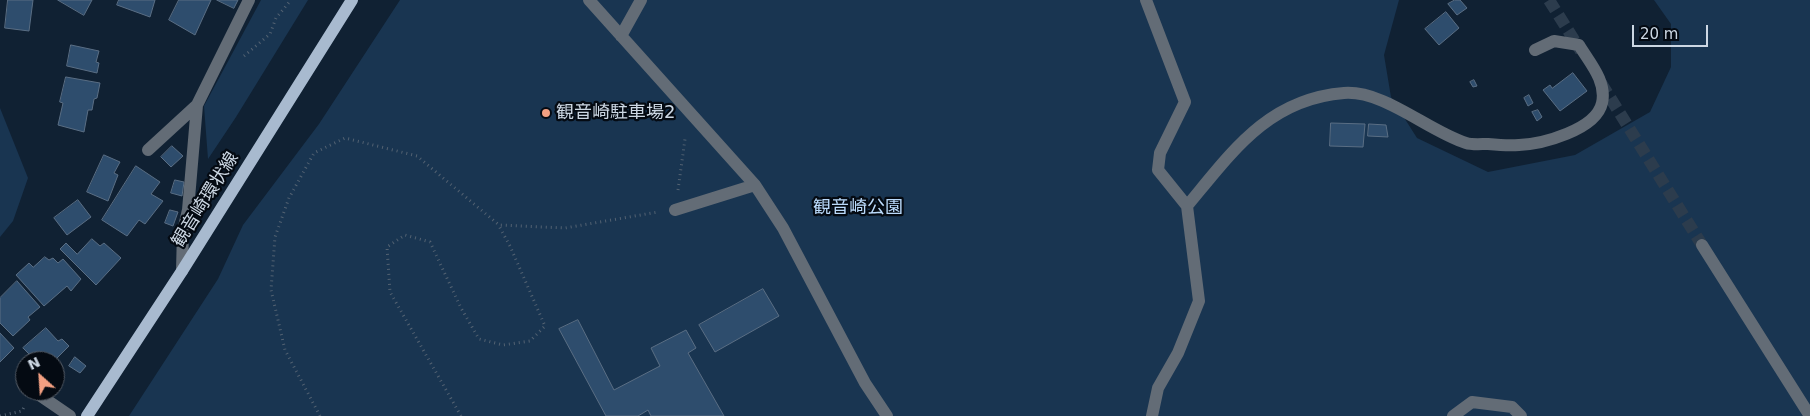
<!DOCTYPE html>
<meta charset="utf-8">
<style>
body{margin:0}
#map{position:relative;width:1810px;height:416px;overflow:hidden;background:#102133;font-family:"DejaVu Sans",sans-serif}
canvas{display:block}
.north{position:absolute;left:15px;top:351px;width:50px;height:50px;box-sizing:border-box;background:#040a12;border:1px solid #545c66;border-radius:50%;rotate:334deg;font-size:14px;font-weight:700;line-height:20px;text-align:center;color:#ccd7e3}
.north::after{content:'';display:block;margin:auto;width:18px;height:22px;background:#f3a082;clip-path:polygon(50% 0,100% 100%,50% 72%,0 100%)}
.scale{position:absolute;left:1632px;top:25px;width:76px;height:22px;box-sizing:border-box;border:2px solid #ccd7e3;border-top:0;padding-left:6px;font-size:15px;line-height:18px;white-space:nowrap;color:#ccd7e3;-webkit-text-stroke:4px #040a12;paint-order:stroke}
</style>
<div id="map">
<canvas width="1810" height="416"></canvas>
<div class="north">N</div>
<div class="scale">20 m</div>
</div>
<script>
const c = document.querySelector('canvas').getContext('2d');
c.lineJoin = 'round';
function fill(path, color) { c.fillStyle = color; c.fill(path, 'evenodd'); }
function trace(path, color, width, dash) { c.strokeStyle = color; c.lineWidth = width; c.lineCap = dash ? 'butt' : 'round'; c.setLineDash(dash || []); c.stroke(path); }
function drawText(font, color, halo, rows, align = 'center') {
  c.font = font + ' "DejaVu Sans","Noto Sans JP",sans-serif'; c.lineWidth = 4.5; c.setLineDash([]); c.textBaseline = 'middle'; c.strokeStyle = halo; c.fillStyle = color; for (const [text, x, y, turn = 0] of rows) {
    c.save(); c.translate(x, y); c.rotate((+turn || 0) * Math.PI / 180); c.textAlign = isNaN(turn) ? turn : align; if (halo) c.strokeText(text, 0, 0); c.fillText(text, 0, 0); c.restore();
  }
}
const green = new Path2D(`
 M261,0H308L236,117L208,159L204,106Z
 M400,0H1399L1384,55L1391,97L1417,138L1488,172L1575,155L1650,112L1671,67V24L1654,0H1810V416H129L218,279L243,225L319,124Z
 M0,108L28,178L13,221L0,237Z`);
const building = new Path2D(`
 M8,0H33L29,31L5,28Z
 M58,0H92L84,15Z
 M119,0H155L150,17L117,5Z
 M179,0H211L195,35L169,20Z
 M217,0H238L234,8Z
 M1455,0H1460L1467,8L1457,15L1448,4Z
 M1446,12L1459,28L1439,45L1425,29Z
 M71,45L99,51L96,62L99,63L97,73L67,66Z
 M1573,73L1587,91L1560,111L1543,90L1550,85L1552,88Z
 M66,77L100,83L97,98L94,99L92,110H88L84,132L58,125L63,103L60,102Z
 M1474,80L1477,86L1473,87L1470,82Z
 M1529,95L1533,103L1528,106L1524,98Z
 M1538,110L1542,117L1537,121L1532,112Z
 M1331,123L1365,124L1363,147L1330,146Z
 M1369,124L1386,125L1388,137L1368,136Z
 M172,146L183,156L171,167L161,157Z
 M104,155L120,162L114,173L118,175L108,201L87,192Z
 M136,166L160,182L151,194L163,201L145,224L139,220L127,236L102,220Z
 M175,180L184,182L182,196L171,193Z
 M78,200L91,217L67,235L54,218Z
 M170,210L178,212L173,226L165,223Z
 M92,239L100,246L104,243L121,258L96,285L60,249L66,243L77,254Z
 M45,257L49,260L53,258L58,263L63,259L81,279L71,291L67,286L44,306L16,275L29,263L33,267Z
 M17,281L40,307L28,317L30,320L13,336L0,323V298Z
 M763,289L779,316L715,352L699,325Z
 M578,320L614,390L660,366L651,348L686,330L696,348L688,353L724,416H651L648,410L638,416H606L559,329Z
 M46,328L58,341L62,339L69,346L54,361H36L23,348Z
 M0,333L14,348L0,362Z
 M75,357L86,366L80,373L69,366Z`);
const minorTunnel = new Path2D(`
 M1549,0L1581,51
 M1601,83L1702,245`);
const path = new Path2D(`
 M244,56L270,34L276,18L291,0
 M678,190L685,139
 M0,416L22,411L24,407
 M320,416L285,350L271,290L275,237L289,198L314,153L345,138L417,156L499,225L565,228L658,212
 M461,416L390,292L387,247L405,235L430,242L461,308L479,339L503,345L530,341L545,326L510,246L499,226`);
const minor = new Path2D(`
 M589,0L755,185L783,228L865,383L887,416
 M1146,0L1185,102L1160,153L1158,170L1187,206L1199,301L1178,353L1158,388L1152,416
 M621,36L641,0
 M148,150L197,105
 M1187,206C1232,152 1268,99 1344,93C1384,90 1428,131 1466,143C1472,145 1481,144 1488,144C1498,145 1509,146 1519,145C1542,144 1596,130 1602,103C1607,81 1589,62 1579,45L1554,41L1535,50
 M675,210L755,185
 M1702,245L1810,416
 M182,271L183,231L188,210L197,105L249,0
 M35,392L70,416
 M1453,416L1472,402L1512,407L1521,416`);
const major = new Path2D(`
 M87,416L182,271L352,0`);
const markers = [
 [546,113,5,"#f3a082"]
];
const poiNames = [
 ["観音崎駐車場2",556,113]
];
const streetNames = [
 ["観音崎環状線",206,200,-58]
];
const parkNames = [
 ["観音崎公園",858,208]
];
fill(green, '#193551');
fill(building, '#2e4d6d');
trace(building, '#5a6e84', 1);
trace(minorTunnel, '#2c3c4d', 12, [12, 6]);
trace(path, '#536272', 3, [1, 4]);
trace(minor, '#636c76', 12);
trace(major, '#a8bacf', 12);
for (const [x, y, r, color] of markers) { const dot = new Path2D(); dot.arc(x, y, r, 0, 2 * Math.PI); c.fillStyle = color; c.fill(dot); trace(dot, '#040a12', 2); }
drawText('18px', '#ccd7e3', '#040a12', poiNames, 'left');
drawText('18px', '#ccd7e3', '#040a12', streetNames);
drawText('18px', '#bbdbfc', '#040a12', parkNames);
</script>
